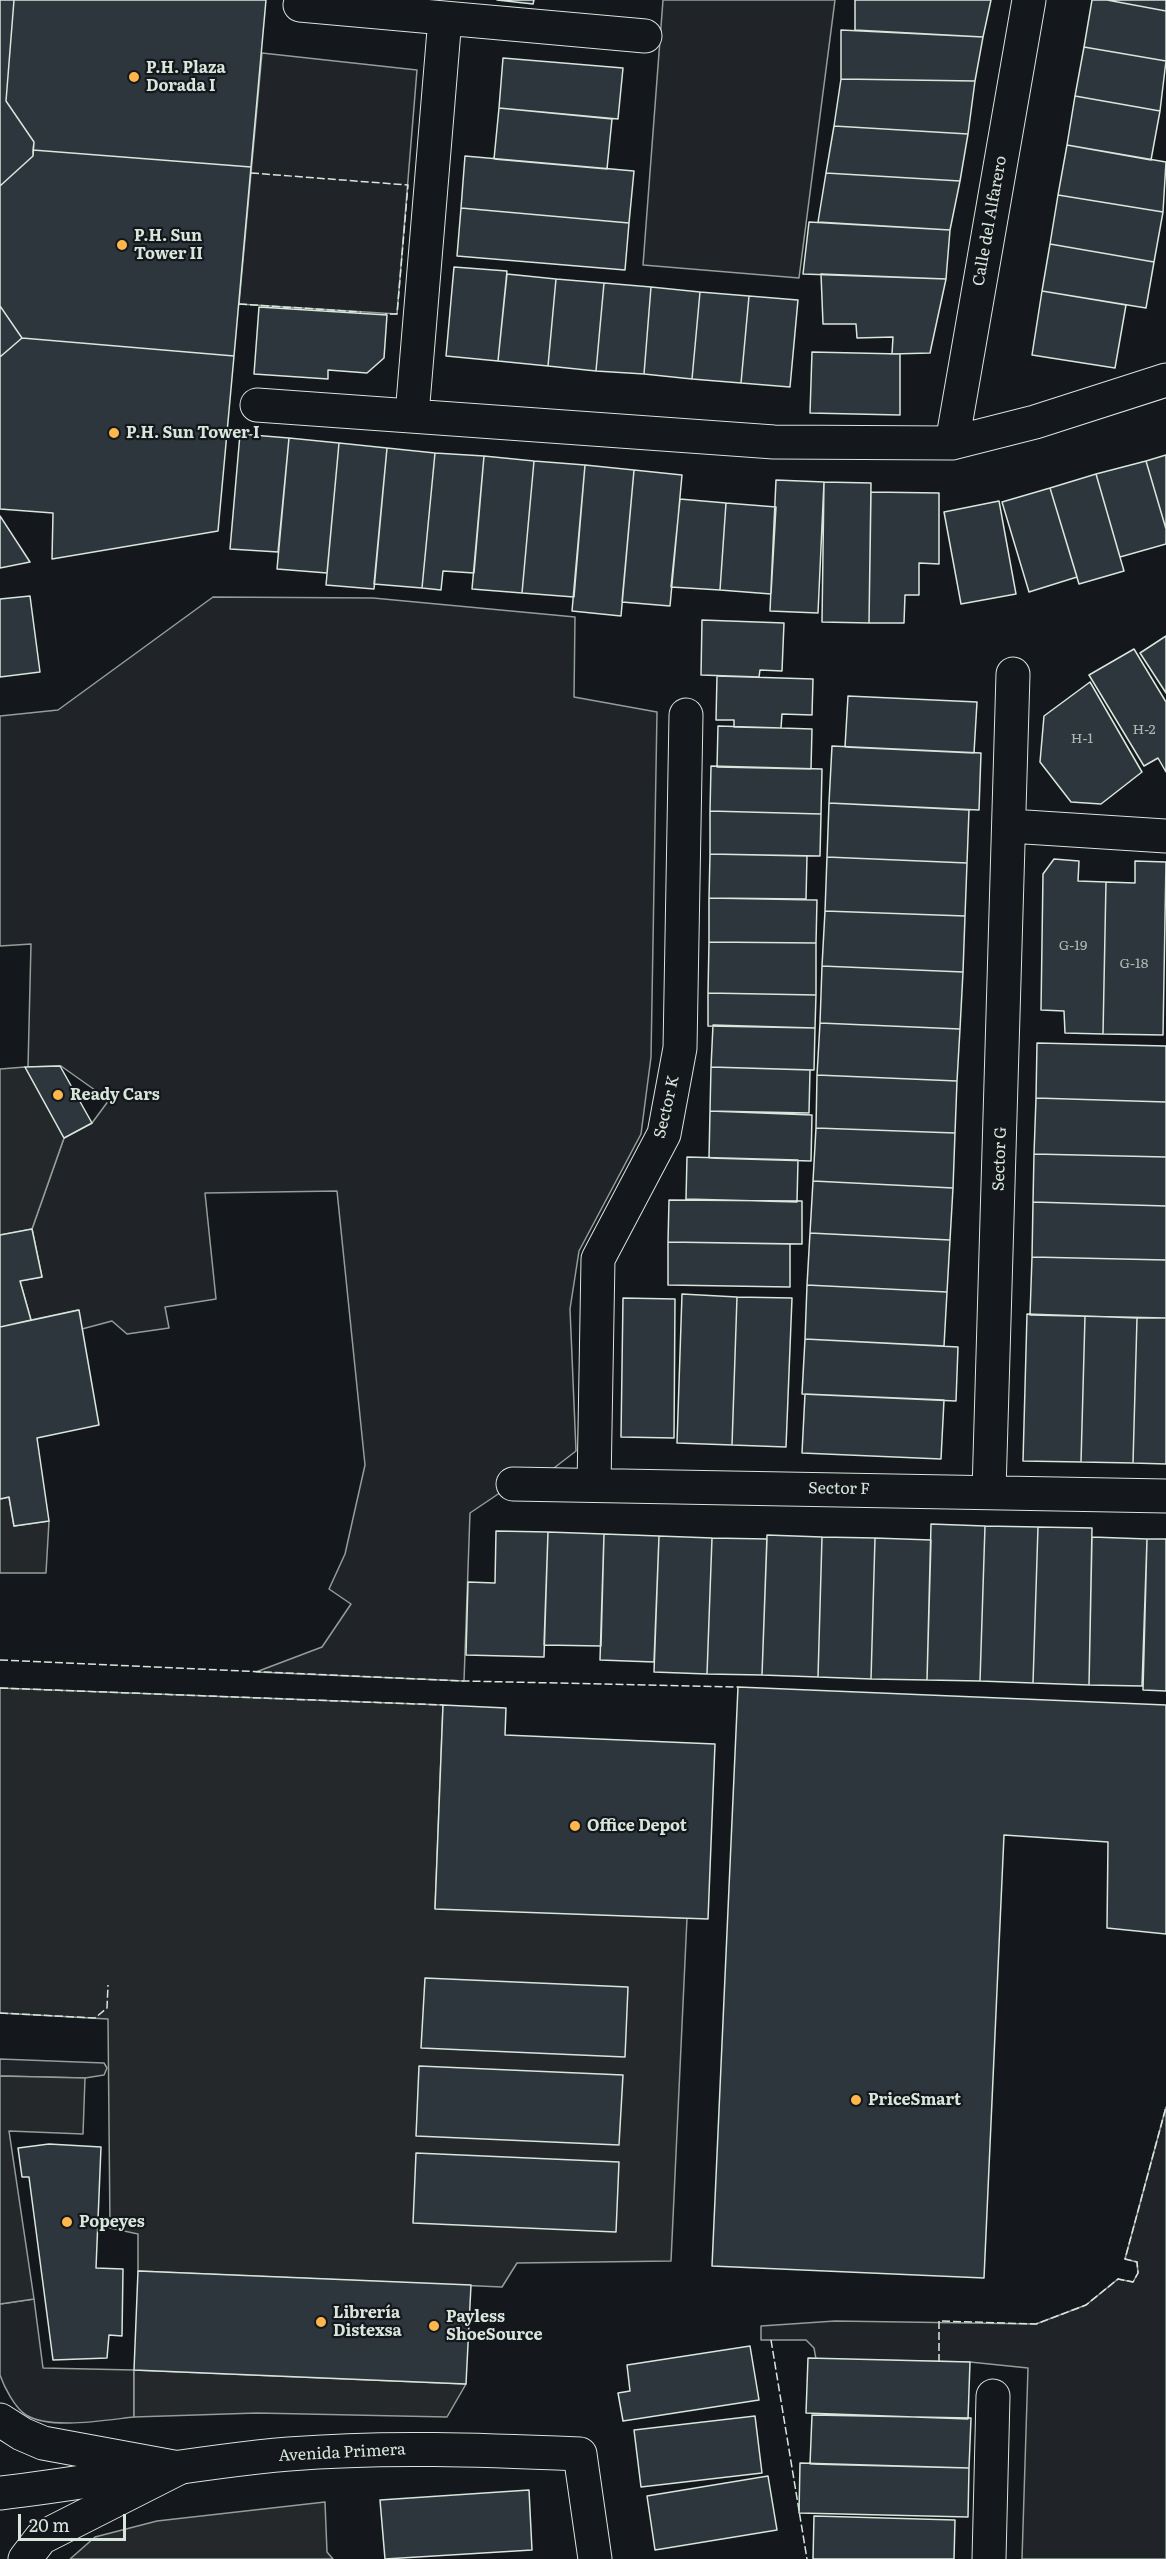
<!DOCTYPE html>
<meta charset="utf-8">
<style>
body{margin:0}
#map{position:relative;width:1166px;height:2559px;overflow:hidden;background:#14181c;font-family:Literata,serif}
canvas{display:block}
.scale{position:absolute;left:18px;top:2514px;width:108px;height:27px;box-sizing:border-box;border:3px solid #d8e6dc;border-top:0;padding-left:8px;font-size:18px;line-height:21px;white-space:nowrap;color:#d8e6dc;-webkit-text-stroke:4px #14181c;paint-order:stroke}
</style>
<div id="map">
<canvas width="1166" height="2559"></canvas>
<div class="scale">20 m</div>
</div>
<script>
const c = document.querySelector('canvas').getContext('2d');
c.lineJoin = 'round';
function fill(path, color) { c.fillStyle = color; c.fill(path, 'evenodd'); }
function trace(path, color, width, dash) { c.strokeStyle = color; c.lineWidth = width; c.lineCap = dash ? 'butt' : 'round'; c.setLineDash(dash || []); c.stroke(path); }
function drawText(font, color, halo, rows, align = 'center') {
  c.font = font + ' Literata,serif'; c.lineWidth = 4.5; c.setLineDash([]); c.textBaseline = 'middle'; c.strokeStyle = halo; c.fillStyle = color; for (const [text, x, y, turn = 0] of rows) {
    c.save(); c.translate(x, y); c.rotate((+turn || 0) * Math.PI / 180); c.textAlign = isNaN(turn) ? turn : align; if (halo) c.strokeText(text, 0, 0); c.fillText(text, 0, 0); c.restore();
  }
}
const green = new Path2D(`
 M663,0H835L799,278L643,265Z
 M262,53L417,70L397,314L239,304Z
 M213,597L373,598L575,617L574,697L657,712L651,1057L641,1134L579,1251L570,1309L576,1451L554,1468L513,1484L470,1513L464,1681L256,1672L322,1647L351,1604L329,1589L345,1554L365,1465L337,1191L205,1193L216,1299L165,1307L169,1328L127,1334L112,1321L82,1329L78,1310L31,1320L20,1281L42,1277L32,1229L64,1138L92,1123L109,1100L61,1066L28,1067L31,944L0,946V716L58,710Z
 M0,2059L104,2063L107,2068L104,2075L85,2078L0,2076Z
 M1166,2107V2559H1022L1028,2368L970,2362L816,2359L814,2348L806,2340H761V2326L835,2321L1036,2324L1086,2305L1118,2279L1133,2282L1138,2273L1137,2262L1125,2259Z
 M34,2299L43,2368L134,2370V2417C106,2420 50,2430 26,2415C15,2408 4,2387 0,2375V2304Z`);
const parking = new Path2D(`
 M25,1067L64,1138L32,1229L0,1235V1069Z
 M9,1497L14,1526L49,1521L46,1573H0V1499Z
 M0,1688L443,1705L435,1908L687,1918L671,2261L517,2263L502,2287L138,2271V2234L110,2228L108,2019L0,2013Z
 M0,2076L85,2078L83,2134L9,2131L34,2299L0,2304Z
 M134,2370L466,2384L447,2417L257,2413L134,2417Z
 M325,2502L327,2552L333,2559H70L95,2537L157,2521Z`);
const building = new Path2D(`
 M0,0H14L6,101L34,142L33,156L0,186Z
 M14,0H266L251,167L33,150L34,142L6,101Z
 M497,0H534L533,4Z
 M855,0H991L983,37L855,30Z
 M1092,0H1107L1166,11V61L1084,47Z
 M1107,0H1166V11Z
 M841,30L983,37L975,81L841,79Z
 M1084,47L1166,61L1160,111L1075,96Z
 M503,58L623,68L618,119L499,108Z
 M841,79L975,81L968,134L834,126Z
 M1075,96L1160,111L1151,160L1067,145Z
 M499,108L612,119L607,169L494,159Z
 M834,126L968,134L960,181L826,173Z
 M1067,145L1166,162L1163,212L1058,195Z
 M33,150L251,167L234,356L22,338L0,306V186L33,156Z
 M465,156L634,171L629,223L461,208Z
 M826,173L960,181L950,230L818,222Z
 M1058,195L1163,212L1154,262L1050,244Z
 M461,208L629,223L625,270L457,256Z
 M809,222L950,230L946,279L803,274Z
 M1050,244L1154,262L1146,308L1042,291Z
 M454,267L507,271L498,361L446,356Z
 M507,274L556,279L548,366L498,361Z
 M821,274L946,279L930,353L892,354L893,337L857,338L856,324H823Z
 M556,279L604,283L596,371L548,366Z
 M604,283L651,287L644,374L596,371Z
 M651,287L700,292L692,379L644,374Z
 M1042,291L1126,305L1115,368L1032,355Z
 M700,292L749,296L741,383L692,379Z
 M749,296L798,300L790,387L741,383Z
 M0,306L22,338L0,357Z
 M259,307L387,315L384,358L367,373L328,370V379L254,374Z
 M22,338L234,356L218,531L52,559L53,513L0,509V357Z
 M812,352L900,354V415L810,413Z
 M240,434L289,438L278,552L230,549Z
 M289,438L339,443L327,573L277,569Z
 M339,443L387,448L374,589L326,585Z
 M387,448L435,453L422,588L374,584Z
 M435,453L484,456L474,573L443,571L441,590L422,588Z
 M1166,455V529L1146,461Z
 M484,456L534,461L522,593L472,589Z
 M534,461L585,465L574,597L522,593Z
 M1146,461L1166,529V544L1120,557L1096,474Z
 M585,465L634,470L621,616L572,611Z
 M634,470L682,475L670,606L622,602Z
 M1096,474L1124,571L1079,584L1050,488Z
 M776,480L824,482L818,613L770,611Z
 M824,482L871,483L869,623L822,622Z
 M1050,488L1077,577L1029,592L1002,502Z
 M871,492L939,493V564L919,563V595H905L904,623H869Z
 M680,499L726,503L720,590L671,587Z
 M999,501L1016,594L961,604L944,512Z
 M726,503L776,507L771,594L720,590Z
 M0,516L30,562L0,568Z
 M30,596L40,672L0,677V599Z
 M702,620L784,623L782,671L760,670L759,677L701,675Z
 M1166,636V693L1140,653Z
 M1134,649L1166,702V772L1158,758L1144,766L1089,675Z
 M717,676L813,679L812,715L782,714L781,728L734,727V720H716Z
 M1090,682L1142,772L1101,804L1071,802L1040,762L1044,716Z
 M848,696L977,702L974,753L845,747Z
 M718,726L812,729L811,769L717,767Z
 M832,746L981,753L979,810L829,803Z
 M711,766L822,769L821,814L710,811Z
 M829,803L969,810L967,863L827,857Z
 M710,811L821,814L820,856L710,854Z
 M710,854L807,856L806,899L709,898Z
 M827,857L967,863L965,916L825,911Z
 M1054,859L1079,861L1078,881L1106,882L1103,1034L1065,1033L1064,1011L1041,1010L1043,874Z
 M1135,861L1166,862L1163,1035L1103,1034L1106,882L1135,883Z
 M709,898L817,900L816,943L709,942Z
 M825,911L965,916L963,972L822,966Z
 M709,942L816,943V995L708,993Z
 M822,966L963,972L960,1029L820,1023Z
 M708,993L816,995L815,1028L708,1026Z
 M820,1023L960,1029L957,1081L817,1075Z
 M713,1025L815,1028L814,1070L711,1067Z
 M1037,1043L1166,1046V1102L1036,1098Z
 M60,1066L92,1123L64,1138L25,1067Z
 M711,1067L810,1070L809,1113L710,1111Z
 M817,1075L957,1081L955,1133L816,1128Z
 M1036,1098L1166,1102V1157L1034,1154Z
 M710,1111L812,1115L811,1161L709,1158Z
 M816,1128L955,1133L953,1188L813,1181Z
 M1034,1154L1166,1157V1206L1033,1202Z
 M687,1157L798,1160L797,1202L686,1199Z
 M813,1181L953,1188L950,1240L810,1233Z
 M669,1200L802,1201V1244L668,1242Z
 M1033,1202L1166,1206V1260L1032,1257Z
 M32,1229L42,1277L20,1281L31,1320L0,1327V1235Z
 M810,1233L950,1240L947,1292L807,1285Z
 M668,1242L790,1244V1287L668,1285Z
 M1032,1257L1166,1260V1318L1030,1315Z
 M807,1285L947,1292L944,1346L805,1339Z
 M682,1294L737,1297L732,1445L677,1443Z
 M737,1297L792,1298L786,1447L732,1445Z
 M623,1298L675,1299L674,1438L621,1437Z
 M79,1310L99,1425L37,1438L49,1521L14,1526L9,1497L0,1499V1327Z
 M1027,1314L1085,1316L1081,1462L1023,1461Z
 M1085,1316L1137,1318L1133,1463L1081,1462Z
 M1137,1318H1166V1464L1133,1463Z
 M805,1339L958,1347L956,1401L802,1394Z
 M805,1394L944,1400L941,1459L802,1453Z
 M931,1524L985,1526L980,1681L927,1680Z
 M985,1526L1038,1527L1033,1683L980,1681Z
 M1038,1527L1092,1528L1089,1685L1033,1683Z
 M496,1531L548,1532L544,1657L466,1655L468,1582L495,1583Z
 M548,1532L604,1534L601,1646L544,1645Z
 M604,1534L659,1536L654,1662L600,1660Z
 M767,1535L822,1537L818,1677L762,1675Z
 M659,1536L712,1538L707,1674L654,1672Z
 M822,1537L875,1538L871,1679L818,1677Z
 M1092,1537L1147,1539L1142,1686L1089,1685Z
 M712,1538L767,1539L762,1675L707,1674Z
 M875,1538L931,1540L927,1680L871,1679Z
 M1147,1539H1166V1691L1143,1690Z
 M738,1687L1166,1705V1934L1107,1928L1108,1842L1004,1835L984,2278L712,2266Z
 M443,1705L506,1708L505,1735L715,1744L708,1919L435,1909Z
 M425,1978L628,1987L625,2057L421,2048Z
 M419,2066L623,2075L619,2145L416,2136Z
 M49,2144L101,2147L96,2268L123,2269L122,2336L109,2335L107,2358L53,2360L29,2177H22L18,2148Z
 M416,2153L619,2162L616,2232L413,2223Z
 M138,2271L471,2285L466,2384L134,2370Z
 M750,2346L759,2400L623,2421L618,2393L630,2391L627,2365Z
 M808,2358L970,2362L968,2419L806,2413Z
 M812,2415L971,2418L969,2468L810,2464Z
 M755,2416L762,2473L641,2487L634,2430Z
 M800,2463L969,2468L968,2517L799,2513Z
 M768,2476L777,2530L655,2550L647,2496Z
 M529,2490L532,2550L385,2559L380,2500Z
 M814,2516L955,2520L954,2559H813Z`);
const minor = new Path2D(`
 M300,5L645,36
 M257,405L774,442L952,443L1035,422L1166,380
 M412,415L445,18
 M952,443L1029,0
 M1010,826L1166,836
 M513,1484L1166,1496
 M594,1485L598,1259L664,1134L680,1048L686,715
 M989,1491L1013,674
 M0,2493C96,2482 192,2462 289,2454C386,2446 483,2450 580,2454L595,2559
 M989,2559L993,2396`);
const major = new Path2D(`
 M0,2420L22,2434L43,2443L179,2468
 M25,2559L41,2538L179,2468`);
const fence = new Path2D(`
 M251,173L408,185L397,314H385
 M239,304L361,312
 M0,1660L464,1681L738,1687
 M0,1688L443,1705
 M0,2013L95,2018L107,2008L108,1985
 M771,2340L807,2559
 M939,2362V2321L1036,2324L1086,2305L1118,2279L1133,2282L1138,2273L1137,2262L1125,2259L1166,2107`);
const markers = [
 [134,77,6,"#ffb74d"],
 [122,245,6,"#ffb74d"],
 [114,433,6,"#ffb74d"],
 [58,1095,6,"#ffb74d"],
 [575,1826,6,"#ffb74d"],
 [856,2100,6,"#ffb74d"],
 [67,2222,6,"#ffb74d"],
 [321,2322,6,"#ffb74d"],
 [434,2326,6,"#ffb74d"]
];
const numberNames = [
 ["H-2",1144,730],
 ["H-1",1082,739],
 ["G-19",1073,946],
 ["G-18",1134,964]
];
const poiNames = [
 ["P.H. Plaza",146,68],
 ["Dorada I",146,86],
 ["P.H. Sun",134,236],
 ["Tower II",134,254],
 ["P.H. Sun Tower I",126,433],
 ["Ready Cars",70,1095],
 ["Office Depot",587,1826],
 ["PriceSmart",868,2100],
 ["Popeyes",79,2222],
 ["Librería",333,2313],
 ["Distexsa",333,2331],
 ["Payless",446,2317],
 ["ShoeSource",446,2335]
];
const streetNames = [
 ["Calle del Alfarero",990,221,-80],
 ["Sector K",667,1107,-77],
 ["Sector G",1000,1159,-88],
 ["Sector F",839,1489,1],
 ["Avenida Primera",342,2453,-3]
];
fill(green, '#202428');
trace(green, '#939e99', 1.5);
fill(parking, '#24282b');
trace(parking, '#939e99', 1.5);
fill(building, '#2c363c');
trace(building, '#d8e6dc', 1.5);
trace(minor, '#d8e6dc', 35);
trace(major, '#d8e6dc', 35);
trace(minor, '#14181c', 33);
trace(major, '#14181c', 33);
trace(fence, '#d8e6dc', 1.5, [8, 3]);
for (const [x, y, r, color] of markers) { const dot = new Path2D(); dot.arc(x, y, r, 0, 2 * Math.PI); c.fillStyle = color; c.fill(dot); trace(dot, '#14181c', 2); }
drawText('14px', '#adbab4', null, numberNames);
drawText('bold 16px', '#d8e6dc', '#14181c', poiNames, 'left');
drawText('16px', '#d8e6dc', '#14181c', streetNames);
</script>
